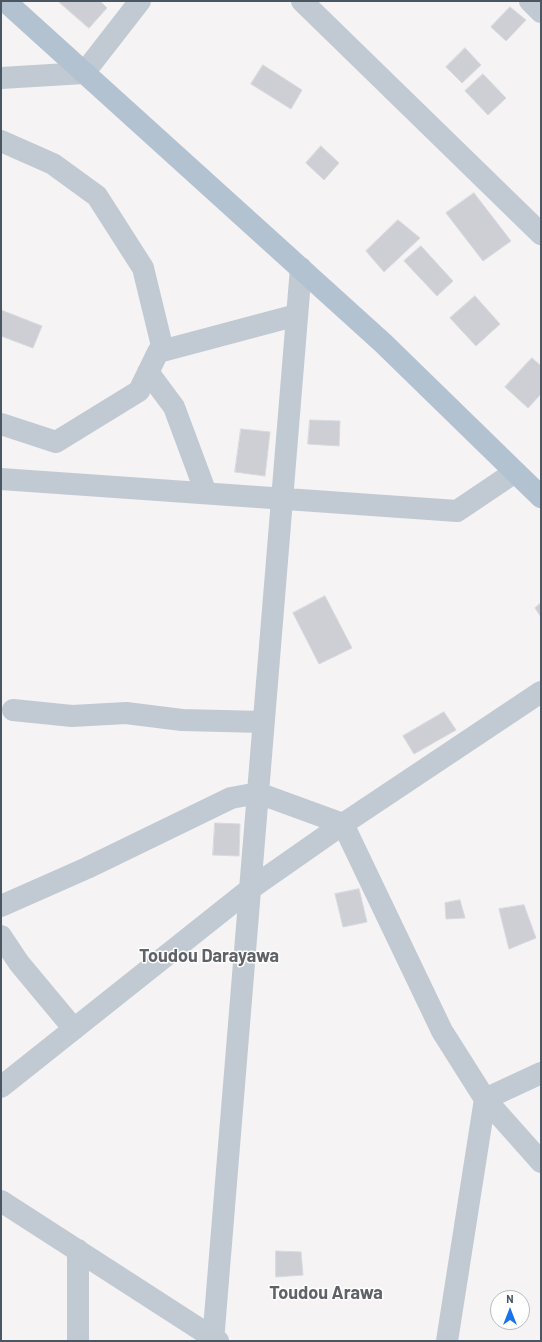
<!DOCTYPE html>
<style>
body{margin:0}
#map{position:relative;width:542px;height:1342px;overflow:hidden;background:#f5f3f3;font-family:Barlow,sans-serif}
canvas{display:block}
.frame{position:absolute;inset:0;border:2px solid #4a5661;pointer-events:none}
.north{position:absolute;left:490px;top:1290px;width:40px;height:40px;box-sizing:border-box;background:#fff;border:1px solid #b7bbc0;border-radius:50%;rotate:0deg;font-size:11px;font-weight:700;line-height:16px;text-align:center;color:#4a5661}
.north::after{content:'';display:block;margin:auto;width:14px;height:18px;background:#1a73e8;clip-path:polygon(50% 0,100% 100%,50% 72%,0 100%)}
</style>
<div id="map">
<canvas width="542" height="1342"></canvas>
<div class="frame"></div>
<div class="north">N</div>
</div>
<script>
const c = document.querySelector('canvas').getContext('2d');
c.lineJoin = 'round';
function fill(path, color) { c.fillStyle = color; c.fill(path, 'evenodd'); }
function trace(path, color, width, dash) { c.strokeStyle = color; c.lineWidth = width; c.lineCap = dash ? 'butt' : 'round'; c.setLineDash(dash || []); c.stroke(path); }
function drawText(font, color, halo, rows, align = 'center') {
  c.font = font + ' Barlow,sans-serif'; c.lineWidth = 3; c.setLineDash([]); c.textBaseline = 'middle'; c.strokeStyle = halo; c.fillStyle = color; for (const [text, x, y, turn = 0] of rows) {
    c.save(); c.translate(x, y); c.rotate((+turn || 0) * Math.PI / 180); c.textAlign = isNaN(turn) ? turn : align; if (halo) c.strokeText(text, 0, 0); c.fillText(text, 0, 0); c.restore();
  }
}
const building = new Path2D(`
 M58,1H100L107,8L89,28Z
 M510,7L526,20L506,41L491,27Z
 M465,48L481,65L462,83L446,67Z
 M263,65L302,90L291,109L251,84Z
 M483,74L506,98L488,115L465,91Z
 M321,146L339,163L324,180L306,163Z
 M474,193L511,241L483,261L446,213Z
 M398,220L420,238L384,272L366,251Z
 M421,246L453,281L437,296L404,261Z
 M475,296L500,324L476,346L450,318Z
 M1,310L42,326L33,348L1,336Z
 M532,358L541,366V394L528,408L505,387Z
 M310,420L340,421L339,446L308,444Z
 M241,429L270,432L265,476L235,472Z
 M325,596L352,648L319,664L293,613Z
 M541,603V617L535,608Z
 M444,712L456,730L414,754L403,736Z
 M215,823L240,824L239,856L213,855Z
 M359,889L367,922L343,927L335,894Z
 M460,900L465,918L446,919L445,903Z
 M524,905L536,938L509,949L499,909Z
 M276,1251L301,1252L303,1275L276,1277Z`);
const minor = new Path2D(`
 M302,1L541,234
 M530,1L541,12
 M1,78L84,73L140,1
 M1,141L53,164L97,196L143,268L163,350
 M148,372L174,407L206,493
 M1,424L56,442L139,391L158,352L297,315
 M1,479L457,511L515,472
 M13,710L72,716L126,713L182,720L263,722
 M1,906L87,868L231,798L258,793L343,824L442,1031L485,1099L541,1162
 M1,936L19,963L74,1029
 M1,1087L250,889L343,824L541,692
 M1,1201L218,1341
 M78,1250V1341
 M213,1341L301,268
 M447,1341L485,1099L541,1073`);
const major = new Path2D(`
 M5,1L383,343L541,497`);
const districtNames = [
 ["Toudou Darayawa",209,956],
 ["Toudou Arawa",326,1293]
];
fill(building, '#cdcfd5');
trace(building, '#d7d9de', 1);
trace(minor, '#c1cad2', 22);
trace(major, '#b3c2d1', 22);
drawText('bold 18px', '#5f6368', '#fff', districtNames);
</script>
